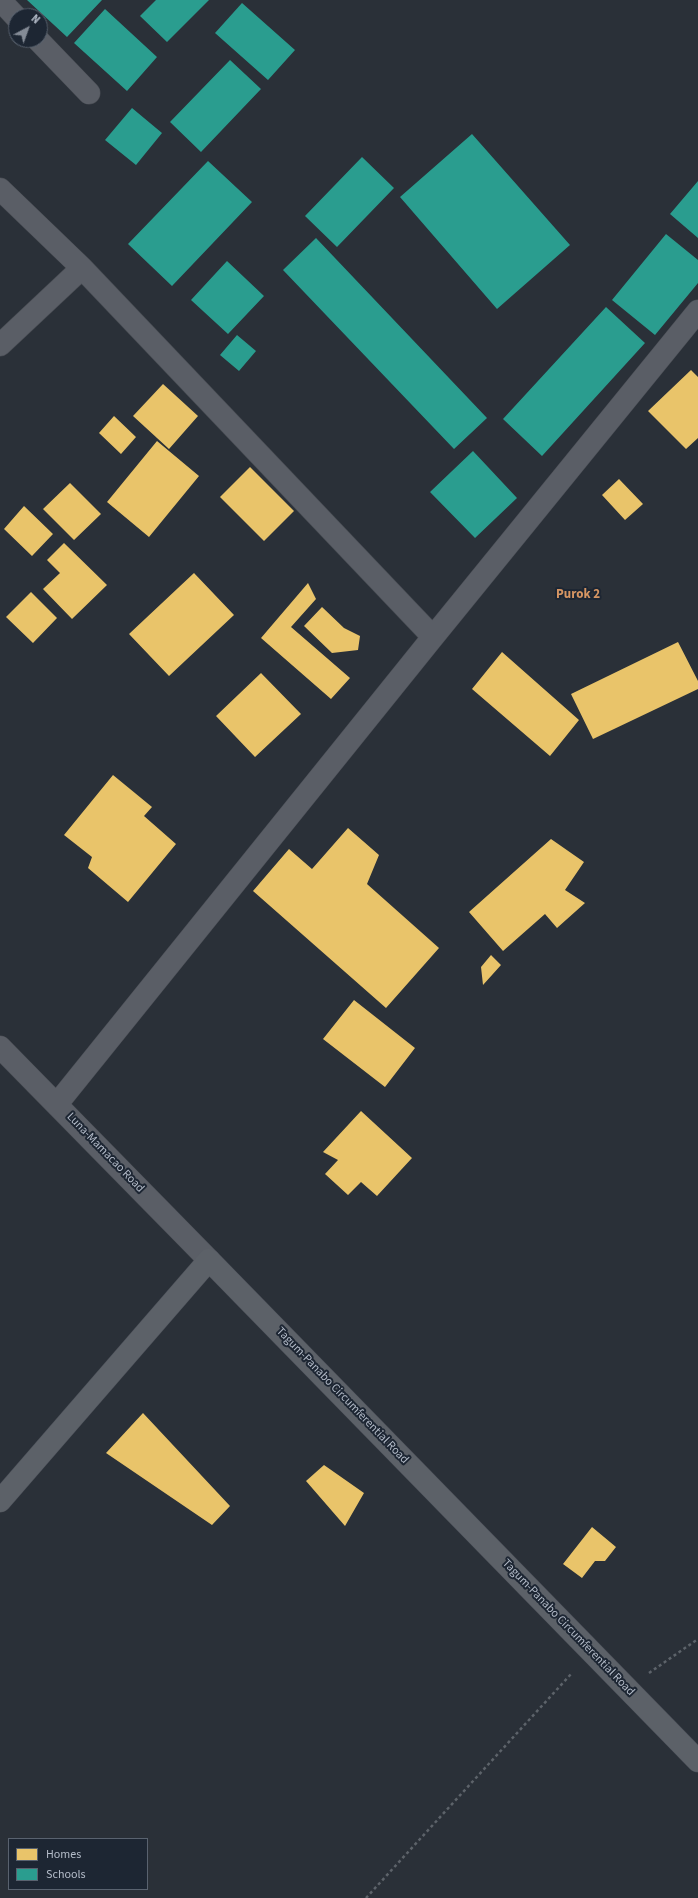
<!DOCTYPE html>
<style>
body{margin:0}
#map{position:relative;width:698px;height:1898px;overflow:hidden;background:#2a3038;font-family:"Source Sans 3",sans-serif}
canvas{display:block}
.legend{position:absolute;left:8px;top:1838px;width:140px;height:52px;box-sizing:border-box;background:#1d2633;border:1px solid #59626f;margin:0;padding:5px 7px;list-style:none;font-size:12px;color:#b4bcc9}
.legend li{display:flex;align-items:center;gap:8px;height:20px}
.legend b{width:20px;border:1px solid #59626f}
.north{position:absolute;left:8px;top:8px;width:40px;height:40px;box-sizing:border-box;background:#1d2633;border:1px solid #59626f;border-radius:50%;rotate:41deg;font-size:11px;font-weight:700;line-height:16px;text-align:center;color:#b4bcc9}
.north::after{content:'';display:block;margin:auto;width:14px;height:18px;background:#848b96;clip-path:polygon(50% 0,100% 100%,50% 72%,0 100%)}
</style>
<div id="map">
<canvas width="698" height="1898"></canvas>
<ul class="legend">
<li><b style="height:11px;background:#e9c46a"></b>Homes</li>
<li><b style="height:11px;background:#2a9d8f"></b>Schools</li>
</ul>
<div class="north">N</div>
</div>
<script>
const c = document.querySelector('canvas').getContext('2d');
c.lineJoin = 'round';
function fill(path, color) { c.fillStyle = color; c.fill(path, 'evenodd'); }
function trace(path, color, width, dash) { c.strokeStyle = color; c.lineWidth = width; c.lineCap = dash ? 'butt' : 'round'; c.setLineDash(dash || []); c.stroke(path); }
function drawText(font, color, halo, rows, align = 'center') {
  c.font = font + ' "Source Sans 3",sans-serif'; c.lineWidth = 4; c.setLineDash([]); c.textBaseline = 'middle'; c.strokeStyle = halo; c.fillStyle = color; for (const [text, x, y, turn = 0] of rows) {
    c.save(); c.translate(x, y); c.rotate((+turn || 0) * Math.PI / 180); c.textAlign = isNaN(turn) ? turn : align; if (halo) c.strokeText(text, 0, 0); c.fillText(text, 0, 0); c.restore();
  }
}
const homes = new Path2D(`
 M691,370L698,377V438L686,449L648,411Z
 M163,384L198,416L169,449L133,416Z
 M114,416L136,437L121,454L99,433Z
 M157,441L199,476L149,537L107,502Z
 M250,467L294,511L264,541L220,497Z
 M619,479L643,504L625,520L602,495Z
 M70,483L101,514L74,540L43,509Z
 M24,506L53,534L32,556L4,529Z
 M64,543L107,585L72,619L43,589L60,573L47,560Z
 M194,573L234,615L169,676L129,634Z
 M308,583L316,599L291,627L350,678L331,699L261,638Z
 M31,592L57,618L33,643L6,617Z
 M322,607L344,628L360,636L358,650L332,653L304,626Z
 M678,642L698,681V689L593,739L571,694Z
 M502,652L579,720L550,756L472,689Z
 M261,673L301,714L255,757L216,716Z
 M113,775L152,807L144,816L176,844L128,902L88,868L92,857L64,835Z
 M348,828L379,855L367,884L439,948L386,1008L253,891L289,849L312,869Z
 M551,839L584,862L565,890L585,903L557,928L545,914L503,951L469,912Z
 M491,955L501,965L483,985L481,967Z
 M354,1000L415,1048L385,1087L323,1039Z
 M361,1111L412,1158L377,1196L361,1182L348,1195L325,1174L338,1160L323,1152Z
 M143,1413L230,1506L212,1525L106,1453Z
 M324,1465L364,1493L345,1526L306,1481Z
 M592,1527L616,1547L605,1561H595L582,1578L563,1564Z`);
const schools = new Path2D(`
 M27,0H102L67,37Z
 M156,0H209L167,42L140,16Z
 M242,3L295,50L268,80L215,33Z
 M105,9L157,57L127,91L74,43Z
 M230,60L261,89L201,152L170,122Z
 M132,108L162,133L136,165L105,140Z
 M472,134L570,245L497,309L400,197Z
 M362,157L394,188L337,247L305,216Z
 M208,161L252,202L172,286L128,244Z
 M698,181V238L670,214Z
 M666,234L698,260V283L655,335L612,300Z
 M316,238L487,418L454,449L283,270Z
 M227,261L264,296L228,334L191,300Z
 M606,307L645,343L542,456L503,419Z
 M237,335L256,351L239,371L220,355Z
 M473,451L517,498L475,538L430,492Z`);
const path = new Path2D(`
 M649,1673L698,1639
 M366,1898L572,1673`);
const minor = new Path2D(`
 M0,0L16,17
 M38,40L89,93
 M0,189L82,268L433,637
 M0,345L82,268
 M0,1047L209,1260
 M57,1104L433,637L698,311`);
const major = new Path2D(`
 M0,1501L209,1260L698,1761`);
const streetNames = [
 ["Luna-Mamacao Road",105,1153,46],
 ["Tagum-Panabo Circumferential Road",342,1396,46],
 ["Tagum-Panabo Circumferential Road",568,1628,46]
];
const neighbourhoodNames = [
 ["Purok 2",578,595]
];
fill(homes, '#e9c46a');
fill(schools, '#2a9d8f');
trace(minor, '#484c53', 23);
trace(major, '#484c55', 23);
trace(path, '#5d636a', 2.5, [3, 3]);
trace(minor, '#5a5e66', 22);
trace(major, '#5c6168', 22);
drawText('12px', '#b4bcc9', '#1d2633', streetNames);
drawText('bold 13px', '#d59563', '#1d2633', neighbourhoodNames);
</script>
